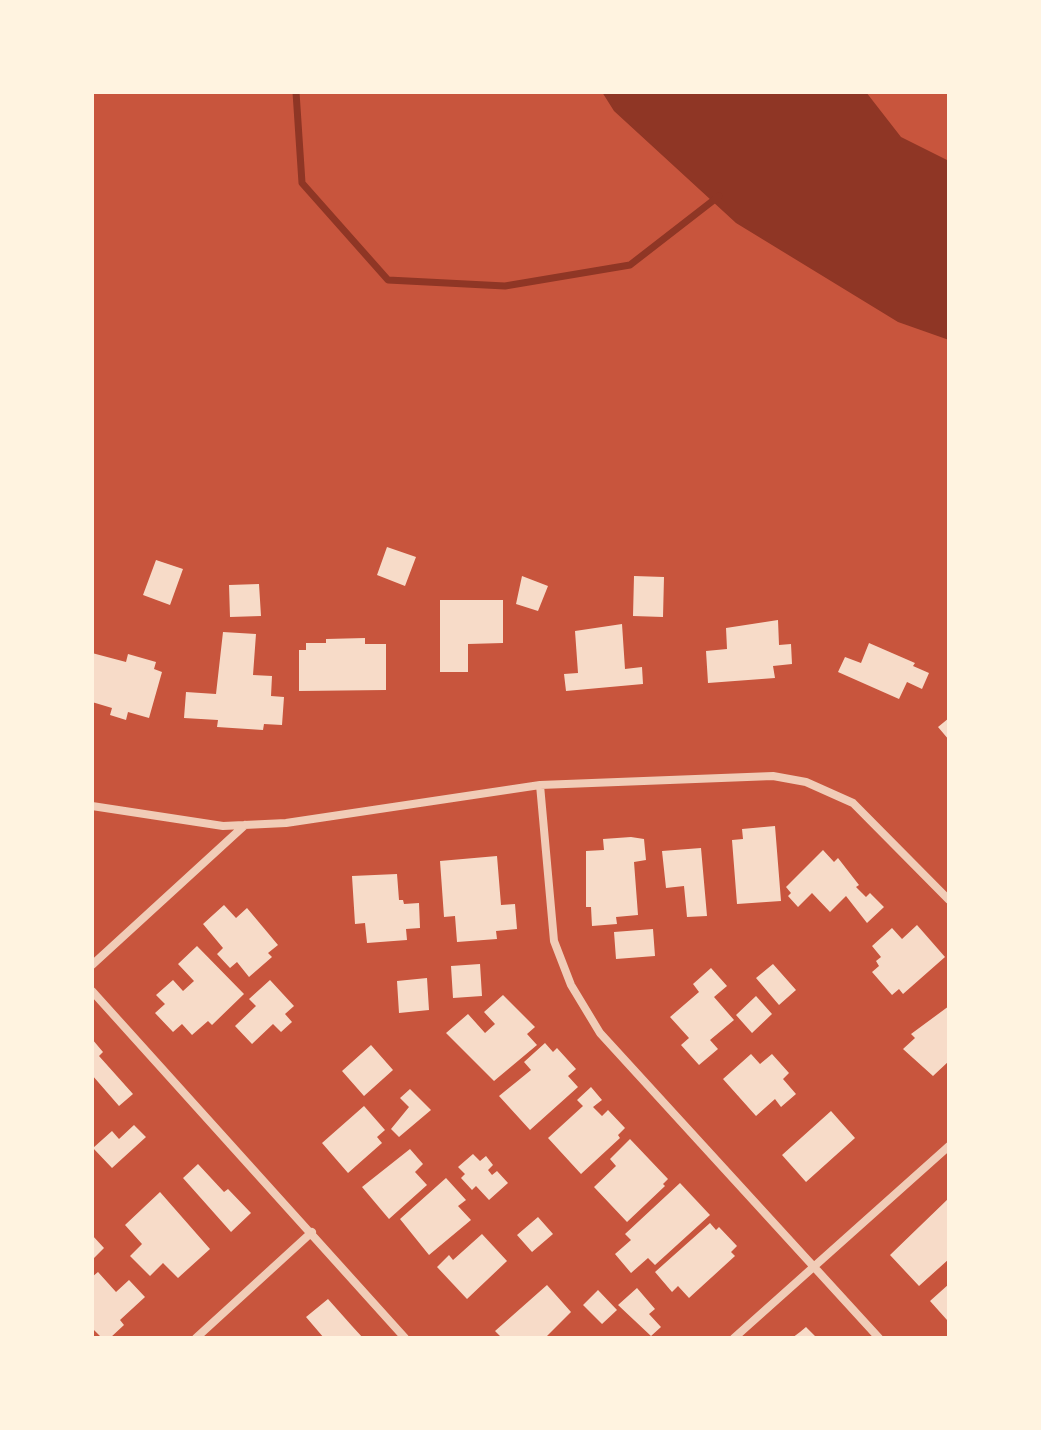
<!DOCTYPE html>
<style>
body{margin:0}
#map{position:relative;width:1041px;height:1430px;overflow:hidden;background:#c8553d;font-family:"Fira Sans Condensed",sans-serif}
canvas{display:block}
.frame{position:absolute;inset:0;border:94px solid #fff3e0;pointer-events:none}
</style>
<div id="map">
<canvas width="1041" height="1430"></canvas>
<div class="frame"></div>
</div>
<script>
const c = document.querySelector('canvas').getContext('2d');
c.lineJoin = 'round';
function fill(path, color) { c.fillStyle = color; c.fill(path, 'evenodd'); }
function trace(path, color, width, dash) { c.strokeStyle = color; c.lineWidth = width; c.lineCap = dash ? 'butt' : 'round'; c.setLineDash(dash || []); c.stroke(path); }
const water = new Path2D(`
 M602,92H866L901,137L949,161V340L898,322L736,223L614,111Z`);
const stream = new Path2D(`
 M296,92L302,183L388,280L505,286L630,265L719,196`);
const building = new Path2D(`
 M387,547L416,557L405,586L377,575Z
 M156,560L183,569L170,605L143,595Z
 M522,576L548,586L538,611L516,604Z
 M634,576L664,577L663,617L633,616Z
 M259,584L261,616L230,617L229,585Z
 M440,600H503V643L468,644V672H440Z
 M778,620L779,645L791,644L792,664L773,666L775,678L708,683L706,651L727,649L726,628Z
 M622,624L625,669L642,667L643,684L566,691L564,674L578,673L575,631Z
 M223,632L256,634L253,675L272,676L271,696L284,697L282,725L264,724L263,730L217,727L218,720L184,718L186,692L216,694Z
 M365,638V644H386V690L299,691V650H306V643H326V639Z
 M869,643L915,663L913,666L929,673L922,689L907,682L899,699L838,672L845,657L861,663Z
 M92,653L126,662L128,654L156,662L154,669L162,672L149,718L128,712L126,720L110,715L112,708L92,702Z
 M949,718V740L938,727Z
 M775,826L781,901L737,904L732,840L743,839L742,829Z
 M631,837L644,839L646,860L634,862L638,915L616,917L617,924L592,926L591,907H586V851L604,850L603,839Z
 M701,848L707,916L687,917L684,886L666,888L662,851Z
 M823,850L834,862L838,858L859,885L856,887L866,897L870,893L884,907L867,923L846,896L830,912L812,893L798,907L788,896L791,893L786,887Z
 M497,856L501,905L515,904L517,929L496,931L497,939L457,942L455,916L444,917L440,861Z
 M397,874L399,900H403L404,904L419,903L420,928L406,929L407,940L367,943L365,923L355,924L352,876Z
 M224,905L236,918L247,908L278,945L268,953L272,957L249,977L237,962L230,968L217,954L223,948L203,924Z
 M917,925L945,957L903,994L899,989L892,995L872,972L879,966L876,961L881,957L872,946L892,928L902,939Z
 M653,929L655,956L616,959L614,932Z
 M197,946L244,994L212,1025L208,1021L192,1035L182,1024L173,1032L155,1013L165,1004L156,995L173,980L183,991L194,981L178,964Z
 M480,964L482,996L453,998L451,966Z
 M773,964L796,990L779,1005L756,978Z
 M711,968L727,986L714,997L734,1020L710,1040L718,1049L699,1065L681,1045L689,1038L670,1017L699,992L693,984Z
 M427,978L429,1010L399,1013L397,981Z
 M270,980L294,1006L285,1014L292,1022L281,1032L273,1024L252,1044L235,1026L256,1006L249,999Z
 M503,995L535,1027L527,1034L537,1045L494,1081L446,1033L468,1014L485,1033L495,1024L484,1012Z
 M756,996L772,1014L752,1033L736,1015Z
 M949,1006V1061L933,1076L903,1049L915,1038L911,1034Z
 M92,1039L103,1052L99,1056L133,1094L119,1106L92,1075Z
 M545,1043L553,1052L557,1048L576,1069L568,1076L578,1087L530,1130L499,1096L531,1070L524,1062Z
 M371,1045L393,1070L364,1096L342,1071Z
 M751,1054L760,1064L772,1054L789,1073L783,1079L796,1094L781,1107L775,1099L756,1116L723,1079Z
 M591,1087L602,1100L593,1107L602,1116L608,1110L625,1128L618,1135L620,1138L581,1174L548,1138L583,1106L577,1100Z
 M410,1089L431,1110L399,1137L391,1129L409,1107L400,1098Z
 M364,1106L385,1130L377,1137L382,1143L348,1173L322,1143Z
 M831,1111L855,1138L806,1182L782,1155Z
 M134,1125L146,1137L112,1168L93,1148L112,1131L119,1139Z
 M630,1139L668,1179L663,1184L665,1186L627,1222L594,1187L616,1166L610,1159Z
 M410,1149L423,1164L415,1172L427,1185L389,1219L362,1187Z
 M473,1154L480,1161L486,1156L493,1165L488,1170L492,1175L497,1171L508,1183L489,1200L476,1186L472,1190L461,1178L465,1174L458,1167Z
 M198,1164L224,1192L228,1189L251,1213L231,1232L183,1178Z
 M446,1178L466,1200L458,1206L471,1220L429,1255L400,1219Z
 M680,1183L710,1215L655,1265L648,1258L631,1273L615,1254L631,1240L625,1234Z
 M160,1192L210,1249L178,1278L163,1263L150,1276L130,1256L142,1244L125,1225Z
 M949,1198V1259L919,1286L890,1255Z
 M538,1217L553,1234L532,1252L517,1235Z
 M710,1223L716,1230L719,1227L737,1246L731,1252L735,1256L689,1298L678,1286L672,1292L655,1272Z
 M482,1234L507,1261L467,1299L437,1267L449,1255L453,1260Z
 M92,1235L104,1248L92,1260Z
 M98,1272L116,1292L129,1280L145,1297L120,1320L124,1325L110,1338H102L92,1328V1277Z
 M949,1284V1319L947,1320L930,1301Z
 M547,1285L571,1312L545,1338H502L495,1331Z
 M637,1288L655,1309L649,1314L661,1327L651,1336L618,1305Z
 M598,1290L617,1310L602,1324L583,1305Z
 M328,1299L352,1326L363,1338H324L306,1317Z
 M806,1327L817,1338H792L800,1332Z`);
const minor = new Path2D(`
 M540,785L554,941L571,985L600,1033L879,1338
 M92,806L223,826L286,823L540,785L773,776L806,782L853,803L949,900
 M92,965L245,825
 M92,991L405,1338
 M196,1338L312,1232
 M734,1338L949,1146`);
fill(water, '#8f3625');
trace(stream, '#8f3625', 7);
fill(building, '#f7dbc8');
trace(minor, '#f1ccb7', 8);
</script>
